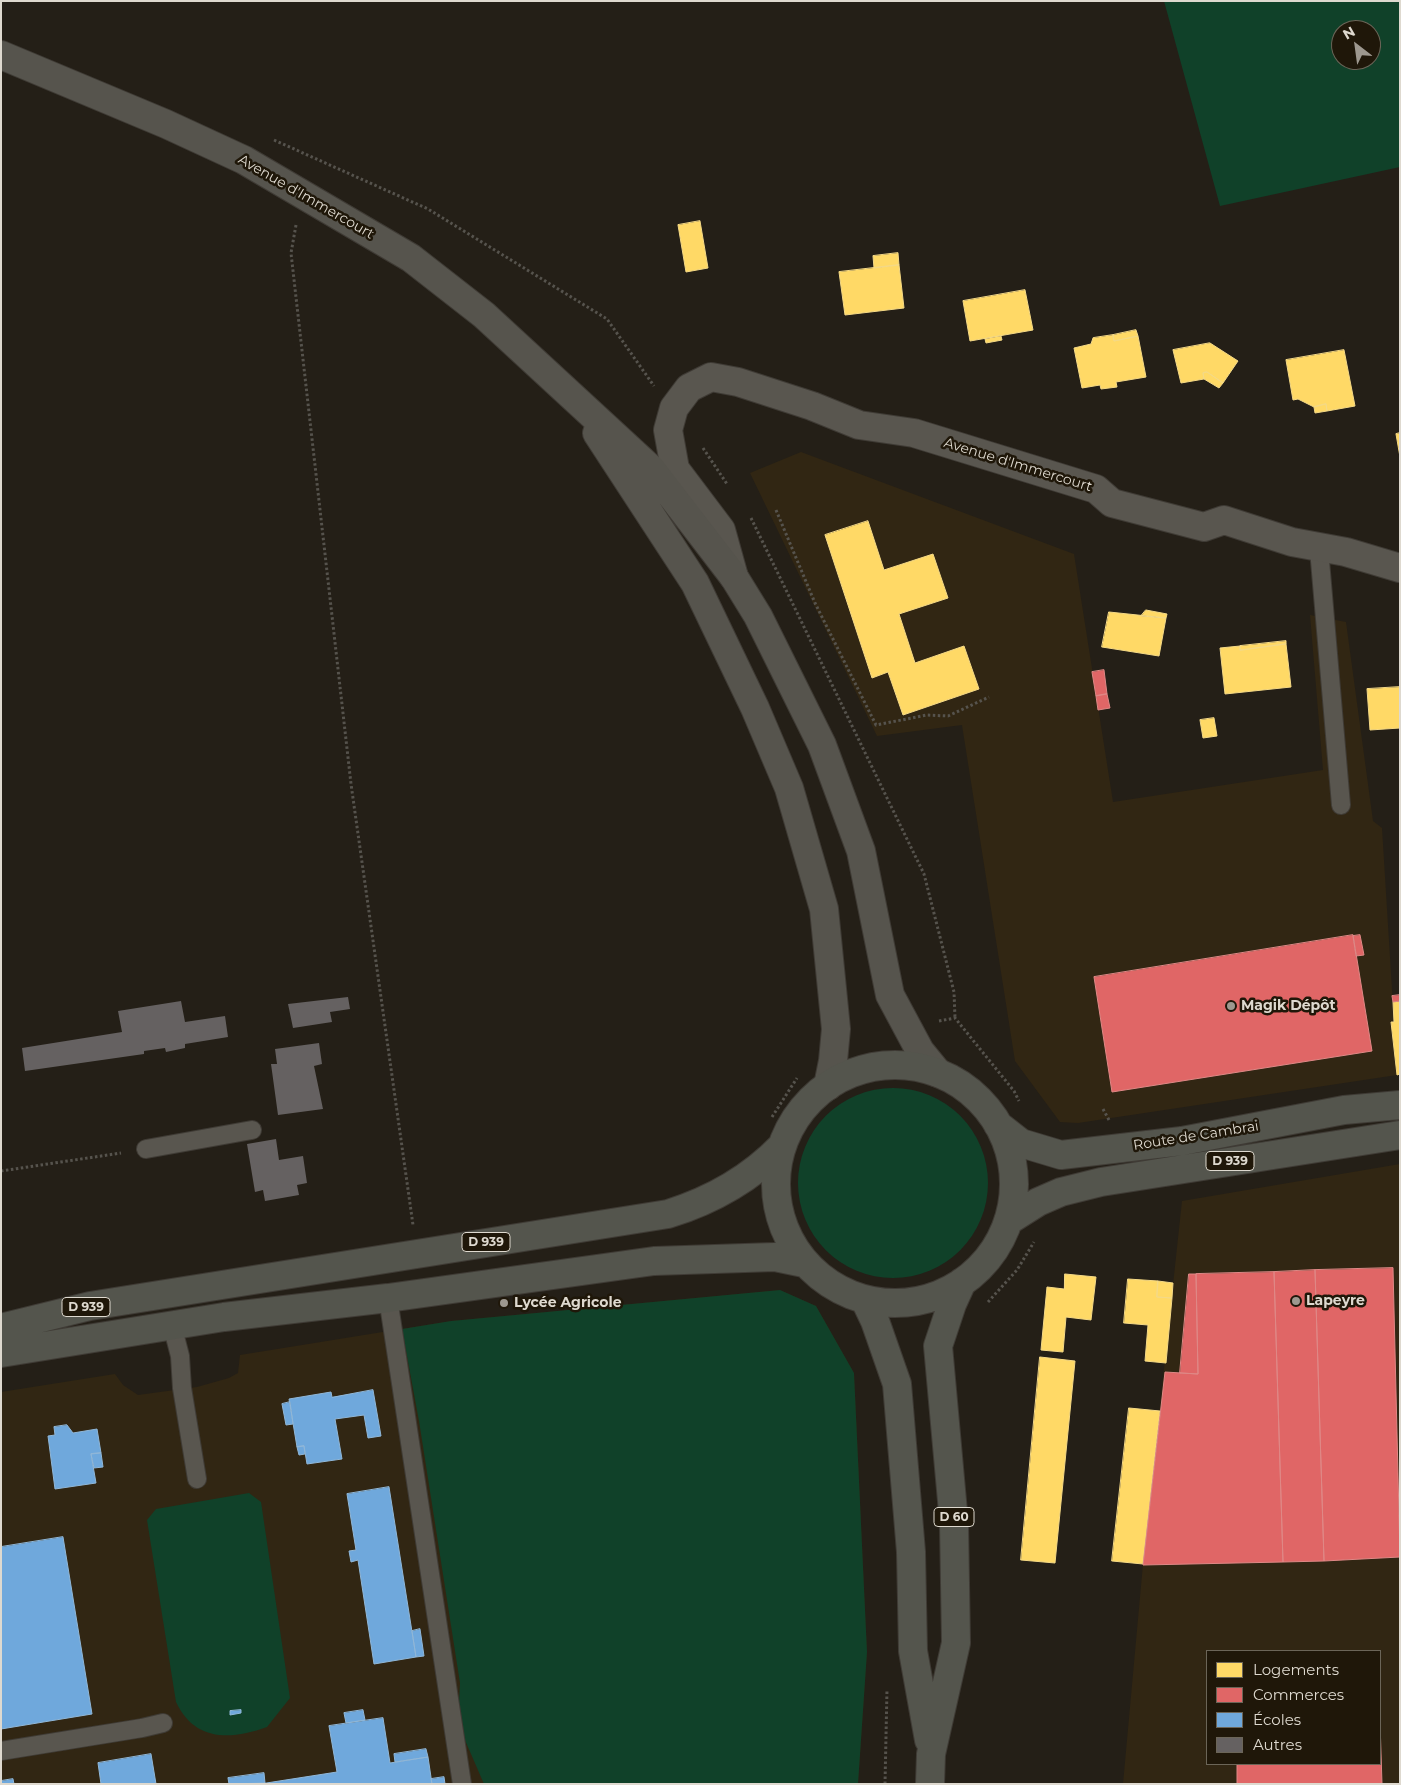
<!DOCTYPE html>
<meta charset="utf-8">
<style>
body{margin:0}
#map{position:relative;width:1401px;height:1785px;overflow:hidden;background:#241f17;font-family:Montserrat,sans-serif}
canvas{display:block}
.frame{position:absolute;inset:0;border:2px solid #ded9cf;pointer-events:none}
.legend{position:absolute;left:1206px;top:1650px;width:175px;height:115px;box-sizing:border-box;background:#1f1709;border:1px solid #6b6558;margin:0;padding:6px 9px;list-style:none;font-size:15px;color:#ded9cf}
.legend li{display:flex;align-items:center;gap:10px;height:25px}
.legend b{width:25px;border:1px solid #6b6558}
.north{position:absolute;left:1331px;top:20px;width:50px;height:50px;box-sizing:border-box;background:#1f1709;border:1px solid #6b6558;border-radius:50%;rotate:330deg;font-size:14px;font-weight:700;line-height:20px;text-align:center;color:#ded9cf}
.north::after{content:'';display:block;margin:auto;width:18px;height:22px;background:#9d988f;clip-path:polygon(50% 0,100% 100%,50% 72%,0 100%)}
</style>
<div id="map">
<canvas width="1401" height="1785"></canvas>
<div class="frame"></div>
<ul class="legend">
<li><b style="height:14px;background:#ffd966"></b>Logements</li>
<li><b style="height:14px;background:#e06666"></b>Commerces</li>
<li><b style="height:14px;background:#6fa8dc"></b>Écoles</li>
<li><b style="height:14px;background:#656161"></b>Autres</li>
</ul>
<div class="north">N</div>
</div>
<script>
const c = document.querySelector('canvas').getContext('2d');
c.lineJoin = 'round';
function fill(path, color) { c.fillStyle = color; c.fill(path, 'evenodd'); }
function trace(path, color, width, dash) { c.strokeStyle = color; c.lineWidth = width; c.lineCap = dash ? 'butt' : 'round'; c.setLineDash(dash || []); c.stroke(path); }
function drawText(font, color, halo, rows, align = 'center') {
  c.font = font + ' Montserrat,sans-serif'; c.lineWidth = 5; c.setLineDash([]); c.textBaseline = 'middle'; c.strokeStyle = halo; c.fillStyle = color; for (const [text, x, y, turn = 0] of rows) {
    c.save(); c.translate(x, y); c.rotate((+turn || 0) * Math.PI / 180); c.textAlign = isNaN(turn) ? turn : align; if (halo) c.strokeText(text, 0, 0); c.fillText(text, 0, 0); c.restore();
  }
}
const built = new Path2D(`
 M801,452L1074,554L1113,802L1323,770L1310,615L1346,622L1373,821L1382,828L1394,1022H1391L1397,1075L1078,1123L1060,1122L1015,1061L962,725L877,736L750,473Z
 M1400,1164V1784H1123L1143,1564L1182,1201ZM1207,1651H1380V1764H1207Z
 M780,1290L816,1306L854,1373L867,1652L858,1784H1V1392L115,1374L123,1385L138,1395L197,1387L229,1378L238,1373L240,1355L451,1321Z`);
const green = new Path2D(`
 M1164,1H1400V167L1220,206ZM1341,30H1371V60H1341Z
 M798 1183a95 95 0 1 1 190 0a95 95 0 1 1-190 0Z
 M780,1290L816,1306L854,1373L867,1652L858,1784H484L458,1724L460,1683L419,1421L402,1329L451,1321Z
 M249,1493L261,1502L290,1698L267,1727C231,1740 195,1742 176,1702L147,1520L156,1509Z`);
const homes = new Path2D(`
 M700,221L708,268L686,272L678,225Z
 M898,253L899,265L874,268L873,256Z
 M899,265L904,308L845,315L839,272Z
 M1025,290L1033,330L970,341L963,301Z
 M1136,330L1138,336L1114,341L1113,335Z
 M1113,335L1114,341L1138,336L1146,377L1116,382L1117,387L1101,389L1100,385L1082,388L1074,348L1091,344L1093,338Z
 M1001,336L1002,340L986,343L985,339Z
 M1210,343L1238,361L1223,383L1207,372L1203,373L1204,379L1181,383L1173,350Z
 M1344,350L1355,406L1327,411L1326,404L1314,407L1298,399L1293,400L1286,360Z
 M1207,372L1223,383L1219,388L1204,379L1203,373Z
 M1326,404L1327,411L1315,413L1314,407Z
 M1400,433V457L1396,434Z
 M868,521L884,570L933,554L948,598L899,614L915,663L964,646L979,689L903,715L888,672L872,678L825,535Z
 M1146,610L1167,614L1166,618L1141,616Z
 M1109,612L1166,618L1159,656L1102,647Z
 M1286,641V644L1240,650V646Z
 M1286,644L1291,687L1225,694L1220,648L1240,646V650Z
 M1400,687V728L1370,730L1367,689Z
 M1214,718L1217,736L1203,738L1200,720Z
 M1400,1001V1074L1397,1075L1391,1022H1394L1393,1002Z
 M1065,1274L1096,1277L1091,1320L1066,1317L1063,1352L1041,1350L1047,1287L1064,1289Z
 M1128,1279L1158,1281L1157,1297L1172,1298L1166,1363L1145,1361L1148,1325L1124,1323Z
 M1158,1281L1173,1283L1172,1298L1157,1297Z
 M1040,1357L1075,1361L1055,1563L1021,1560Z
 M1129,1408L1160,1411L1143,1564L1112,1561Z`);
const shops = new Path2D(`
 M1104,670L1107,694L1096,696L1092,672Z
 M1107,694L1110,708L1098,710L1096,696Z
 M1353,935L1372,1051L1112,1092L1094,977Z
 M1360,935L1364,955L1356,956L1353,936Z
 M1400,995V1001L1393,1002L1392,996Z
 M1393,1268L1400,1557L1324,1561L1315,1270Z
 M1315,1270L1324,1561L1283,1562L1274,1272Z
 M1274,1272L1283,1562L1143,1565L1165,1372L1198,1374L1196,1274Z
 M1189,1274H1196L1198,1374L1180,1373Z
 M1380,1722L1382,1784H1237V1764H1380Z`);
const schools = new Path2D(`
 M373,1390L381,1436L368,1438L364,1415L335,1419L342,1459L307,1464L304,1446L297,1447L289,1399L331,1392L332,1397Z
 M290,1402L293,1424L286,1425L282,1404Z
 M67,1425L73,1433L97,1429L101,1453L91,1454L96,1483L55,1489L48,1436L55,1435L54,1427Z
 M304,1446L305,1454L299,1455L297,1447Z
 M101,1453L103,1467L94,1468L91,1454Z
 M389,1487L416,1657L374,1664L358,1560L351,1562L349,1551L356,1550L347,1494Z
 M63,1537L92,1714L1,1729V1547Z
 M420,1629L424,1656L416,1657L412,1631Z
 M241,1710V1713L230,1715V1711Z
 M363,1710L365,1720L346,1723L344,1713Z
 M383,1718L390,1763L428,1757L432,1784H260L337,1772L329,1726Z
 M426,1749L428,1757L395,1762L394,1754Z
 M151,1754L156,1784H101L98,1763Z
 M264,1773L265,1783L229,1784L228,1778Z
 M444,1777L445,1784H432L431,1779Z
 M13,1779L14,1784H1V1781Z`);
const building = new Path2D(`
 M348,997L350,1009L330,1012L332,1022L293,1028L288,1004Z
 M181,1001L185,1022L225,1016L228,1037L185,1044V1048L166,1052L165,1048L144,1051V1054L25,1071L22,1048L122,1032L118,1011Z
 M319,1043L322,1064L314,1066L323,1109L278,1115L271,1064H277L275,1049Z
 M276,1139L279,1160L303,1156L307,1183L297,1185L299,1195L265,1201L263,1190L255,1192L247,1144Z`);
const path = new Path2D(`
 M274,140L428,209L607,319L654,386
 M296,225L291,253L351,784L413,1225
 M703,448L727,484
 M776,510L815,603L876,725L927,715L948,716L989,697
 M751,518L924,874L954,992L955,1018
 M939,1021L955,1018L1014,1091L1019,1101
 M1103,1109L1109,1120
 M772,1117L797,1078
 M1,1171L121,1153
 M988,1302L1017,1270L1034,1242
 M885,1784L887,1689`);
const service = new Path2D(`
 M1319,549L1341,805
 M146,1149L252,1130
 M388,1298L462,1784
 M172,1325L180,1356L182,1388L197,1479
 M1,1751L142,1728L163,1723`);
const minor = new Path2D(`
 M734,577L721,530L675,469L668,430L674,408L689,388L711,377L738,382L812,406L859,425L914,433L1096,489L1112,503L1204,527L1224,520L1292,542L1346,552L1400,568`);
const secondary = new Path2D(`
 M1,55L166,124L244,160L411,258L484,315L651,469L734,577L758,616L822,745L861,851L890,995L920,1051L938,1073
 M597,433L695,583L755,708L789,788L824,909L836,1029L833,1061L828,1086`);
const primary = new Path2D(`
 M776 1184a119 119 0 1 1 238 0a119 119 0 1 1-238 0Z
 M998,1125L1021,1143L1061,1155L1182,1141L1344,1110L1400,1105
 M1008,1221L1038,1202L1061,1192L1101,1182L1400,1135
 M865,1300L875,1321L897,1384L911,1552L913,1651L929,1740
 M1,1328L90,1306L668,1214C710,1201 751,1178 782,1146
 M1,1353L224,1317L388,1298L654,1261L775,1257L804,1263
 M930,1784L931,1754L956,1643L954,1523L938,1346L952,1304L962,1282`);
const markers = [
 [1231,1006,5,"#9d988f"],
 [1296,1301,5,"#9d988f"],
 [504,1303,5,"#9d988f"]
];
const shields = [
 [1230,1161,48],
 [486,1242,48],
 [86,1307,48],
 [954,1517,40]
];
const shieldNames = [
 ["D 939",1230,1161],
 ["D 939",486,1242],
 ["D 939",86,1307],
 ["D 60",954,1517]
];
const streetNames = [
 ["Avenue d'Immercourt",306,197,30],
 ["Avenue d'Immercourt",1018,465,17],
 ["Route de Cambrai",1196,1136,-9]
];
const poiNames = [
 ["Magik Dépôt",1241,1006],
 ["Lapeyre",1306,1301],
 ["Lycée Agricole",514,1303]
];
fill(built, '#312613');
fill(green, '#104129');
fill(homes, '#ffd966');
trace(homes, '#f5d986', 1);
fill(shops, '#e06666');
trace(shops, '#df8886', 1);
fill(schools, '#6fa8dc');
trace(schools, '#90b7d8', 1);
fill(building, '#656161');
trace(service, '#3f3b35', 20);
trace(minor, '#3f3b35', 30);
trace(secondary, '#3f3b35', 30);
trace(primary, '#3f3b35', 30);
trace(path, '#56534d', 3, [2.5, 2.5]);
trace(service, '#59564f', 18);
trace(minor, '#59564f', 28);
trace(secondary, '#56544d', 28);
trace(primary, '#54554d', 28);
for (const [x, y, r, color] of markers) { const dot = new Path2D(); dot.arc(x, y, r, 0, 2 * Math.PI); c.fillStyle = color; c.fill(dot); trace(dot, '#1f1709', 2); }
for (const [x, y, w] of shields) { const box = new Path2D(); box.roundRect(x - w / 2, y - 9.5, w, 19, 4); c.fillStyle = '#1f1709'; c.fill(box); trace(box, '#ded9cf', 1); }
drawText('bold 12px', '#ded9cf', null, shieldNames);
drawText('14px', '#ded9cf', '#1f1709', streetNames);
drawText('bold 14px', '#ded9cf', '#1f1709', poiNames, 'left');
</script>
